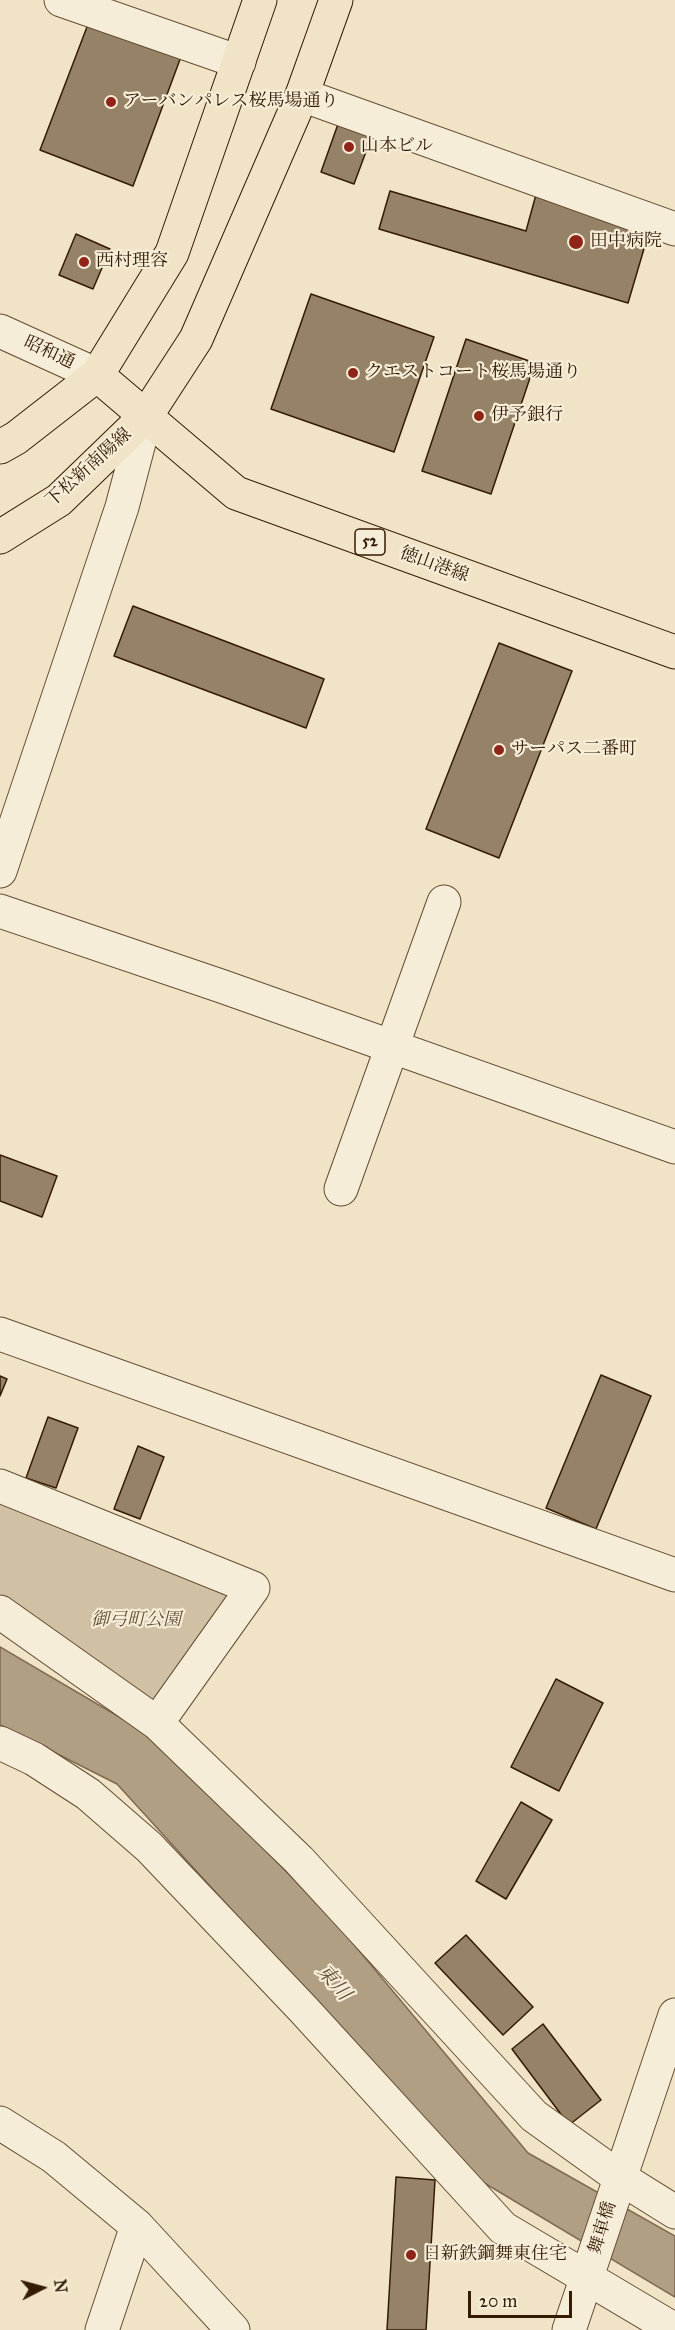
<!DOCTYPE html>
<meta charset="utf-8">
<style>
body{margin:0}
#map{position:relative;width:675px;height:2330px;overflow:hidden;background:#f1e3c5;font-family:"IM FELL Great Primer",serif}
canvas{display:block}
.north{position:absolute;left:12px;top:2258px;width:60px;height:60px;-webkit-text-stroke:4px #f6edd9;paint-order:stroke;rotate:84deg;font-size:16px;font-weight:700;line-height:24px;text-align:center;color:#341b02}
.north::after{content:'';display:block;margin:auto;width:21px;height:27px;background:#341b02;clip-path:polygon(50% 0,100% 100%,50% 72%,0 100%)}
.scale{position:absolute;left:468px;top:2291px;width:104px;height:27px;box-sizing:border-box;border:3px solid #341b02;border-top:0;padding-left:8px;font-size:18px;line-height:21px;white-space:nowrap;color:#341b02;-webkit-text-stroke:4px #f6edd9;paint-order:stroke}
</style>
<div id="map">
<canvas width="675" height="2330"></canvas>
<div class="north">N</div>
<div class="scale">20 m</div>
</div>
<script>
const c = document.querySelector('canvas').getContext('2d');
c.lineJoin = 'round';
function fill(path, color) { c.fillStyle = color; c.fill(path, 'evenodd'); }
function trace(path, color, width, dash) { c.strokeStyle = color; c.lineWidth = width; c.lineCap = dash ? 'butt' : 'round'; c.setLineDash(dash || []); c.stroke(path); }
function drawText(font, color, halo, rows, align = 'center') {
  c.font = font + ' "IM FELL Great Primer","Noto Serif JP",serif'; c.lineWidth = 4.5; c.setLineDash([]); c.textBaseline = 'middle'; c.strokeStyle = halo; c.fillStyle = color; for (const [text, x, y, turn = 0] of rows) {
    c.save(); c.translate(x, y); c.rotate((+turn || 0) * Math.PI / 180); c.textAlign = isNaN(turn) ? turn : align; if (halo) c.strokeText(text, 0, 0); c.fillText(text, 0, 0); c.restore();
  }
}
const green = new Path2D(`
 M0,1499L235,1597L152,1706L0,1600Z`);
const water = new Path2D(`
 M0,1647L167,1745L346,1935L528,2153L675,2236V2297L476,2178L117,1784L0,1725Z`);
const building = new Path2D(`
 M90,19L182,54L133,186L40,150Z
 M343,110L377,122L354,184L321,172Z
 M390,191L526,231L537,191L651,225L628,303L379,229Z
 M76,234L110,249L93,289L59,275Z
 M311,294L434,337L394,452L271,409Z
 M466,339L535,363L491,494L422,471Z
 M133,606L324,679L306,728L114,656Z
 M499,643L572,671L499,858L426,829Z
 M0,1155L57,1176L42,1217L0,1201Z
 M601,1375L651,1396L596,1529L546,1508Z
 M0,1376L7,1379L0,1396Z
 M48,1417L78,1428L56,1488L26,1478Z
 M138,1446L164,1457L140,1519L114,1509Z
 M556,1679L603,1703L559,1791L511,1767Z
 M521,1802L552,1820L506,1899L476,1881Z
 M466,1935L533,2007L503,2035L435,1963Z
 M543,2024L601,2100L569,2125L512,2049Z
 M396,2177L435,2180L426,2330H387Z`);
const minor = new Path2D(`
 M61,0L239,62
 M302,95L675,229
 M0,331L97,375
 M0,871L122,507L146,416
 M0,911L221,986L675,1147
 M341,1189L444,902
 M0,1334L675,1575
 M0,1486L253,1588L157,1723
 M0,1612L157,1723L299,1860L534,2116L619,2177L675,2212
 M0,1743L34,1759L88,1794L149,1847L303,2009L503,2228L675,2330
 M0,2123L54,2157L137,2226L233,2330
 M102,2330L137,2226
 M569,2330L675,2015`);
const major = new Path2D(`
 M97,375L236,493L675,652
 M0,447L16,438L97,375L172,253L260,0
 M0,537L59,500L146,416L196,339L302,95L336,0`);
const markers = [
 [111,102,6,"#8f2418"],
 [349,147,6,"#8f2418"],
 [576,242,8,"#8f2418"],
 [84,262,6,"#8f2418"],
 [353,373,6,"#8f2418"],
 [479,416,6,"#8f2418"],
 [499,750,6,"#8f2418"],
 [411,2255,6,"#8f2418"]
];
const shields = [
 [370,542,30]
];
const shieldNames = [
 ["52",370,542]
];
const poiNames = [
 ["アーバンパレス桜馬場通り",123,102],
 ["山本ビル",361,147],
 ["田中病院",590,242],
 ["西村理容",96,262],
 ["クエストコート桜馬場通り",365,373],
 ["伊予銀行",491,416],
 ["サーパス二番町",511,750],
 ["日新鉄鋼舞東住宅",423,2255]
];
const streetNames = [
 ["昭和通",49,353,25],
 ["下松新南陽線",89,468,-42],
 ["徳山港線",434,565,20],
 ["舞車橋",603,2228,-73]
];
const parkNames = [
 ["御弓町公園",136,1621]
];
const waterNames = [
 ["東川",333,1983,49]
];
fill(green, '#d1c1a4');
fill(water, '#b19f83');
trace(water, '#7f6a4f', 1.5);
fill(building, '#968367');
trace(building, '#341b02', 1.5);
trace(minor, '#634d33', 35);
trace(major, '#341b02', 35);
trace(minor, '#f6edd9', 33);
trace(major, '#f1e3c5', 33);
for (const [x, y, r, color] of markers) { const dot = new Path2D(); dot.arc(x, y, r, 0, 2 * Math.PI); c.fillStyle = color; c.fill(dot); trace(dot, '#f6edd9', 2); }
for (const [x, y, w] of shields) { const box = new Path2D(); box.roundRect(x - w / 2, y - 13, w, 26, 4.5); c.fillStyle = '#f6edd9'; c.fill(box); trace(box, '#341b02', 1.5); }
drawText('bold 16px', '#341b02', null, shieldNames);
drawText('18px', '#341b02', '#f6edd9', poiNames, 'left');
drawText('18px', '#341b02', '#f6edd9', streetNames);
drawText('italic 18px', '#634d33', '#f6edd9', parkNames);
drawText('italic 20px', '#665036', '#f6edd9', waterNames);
</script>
